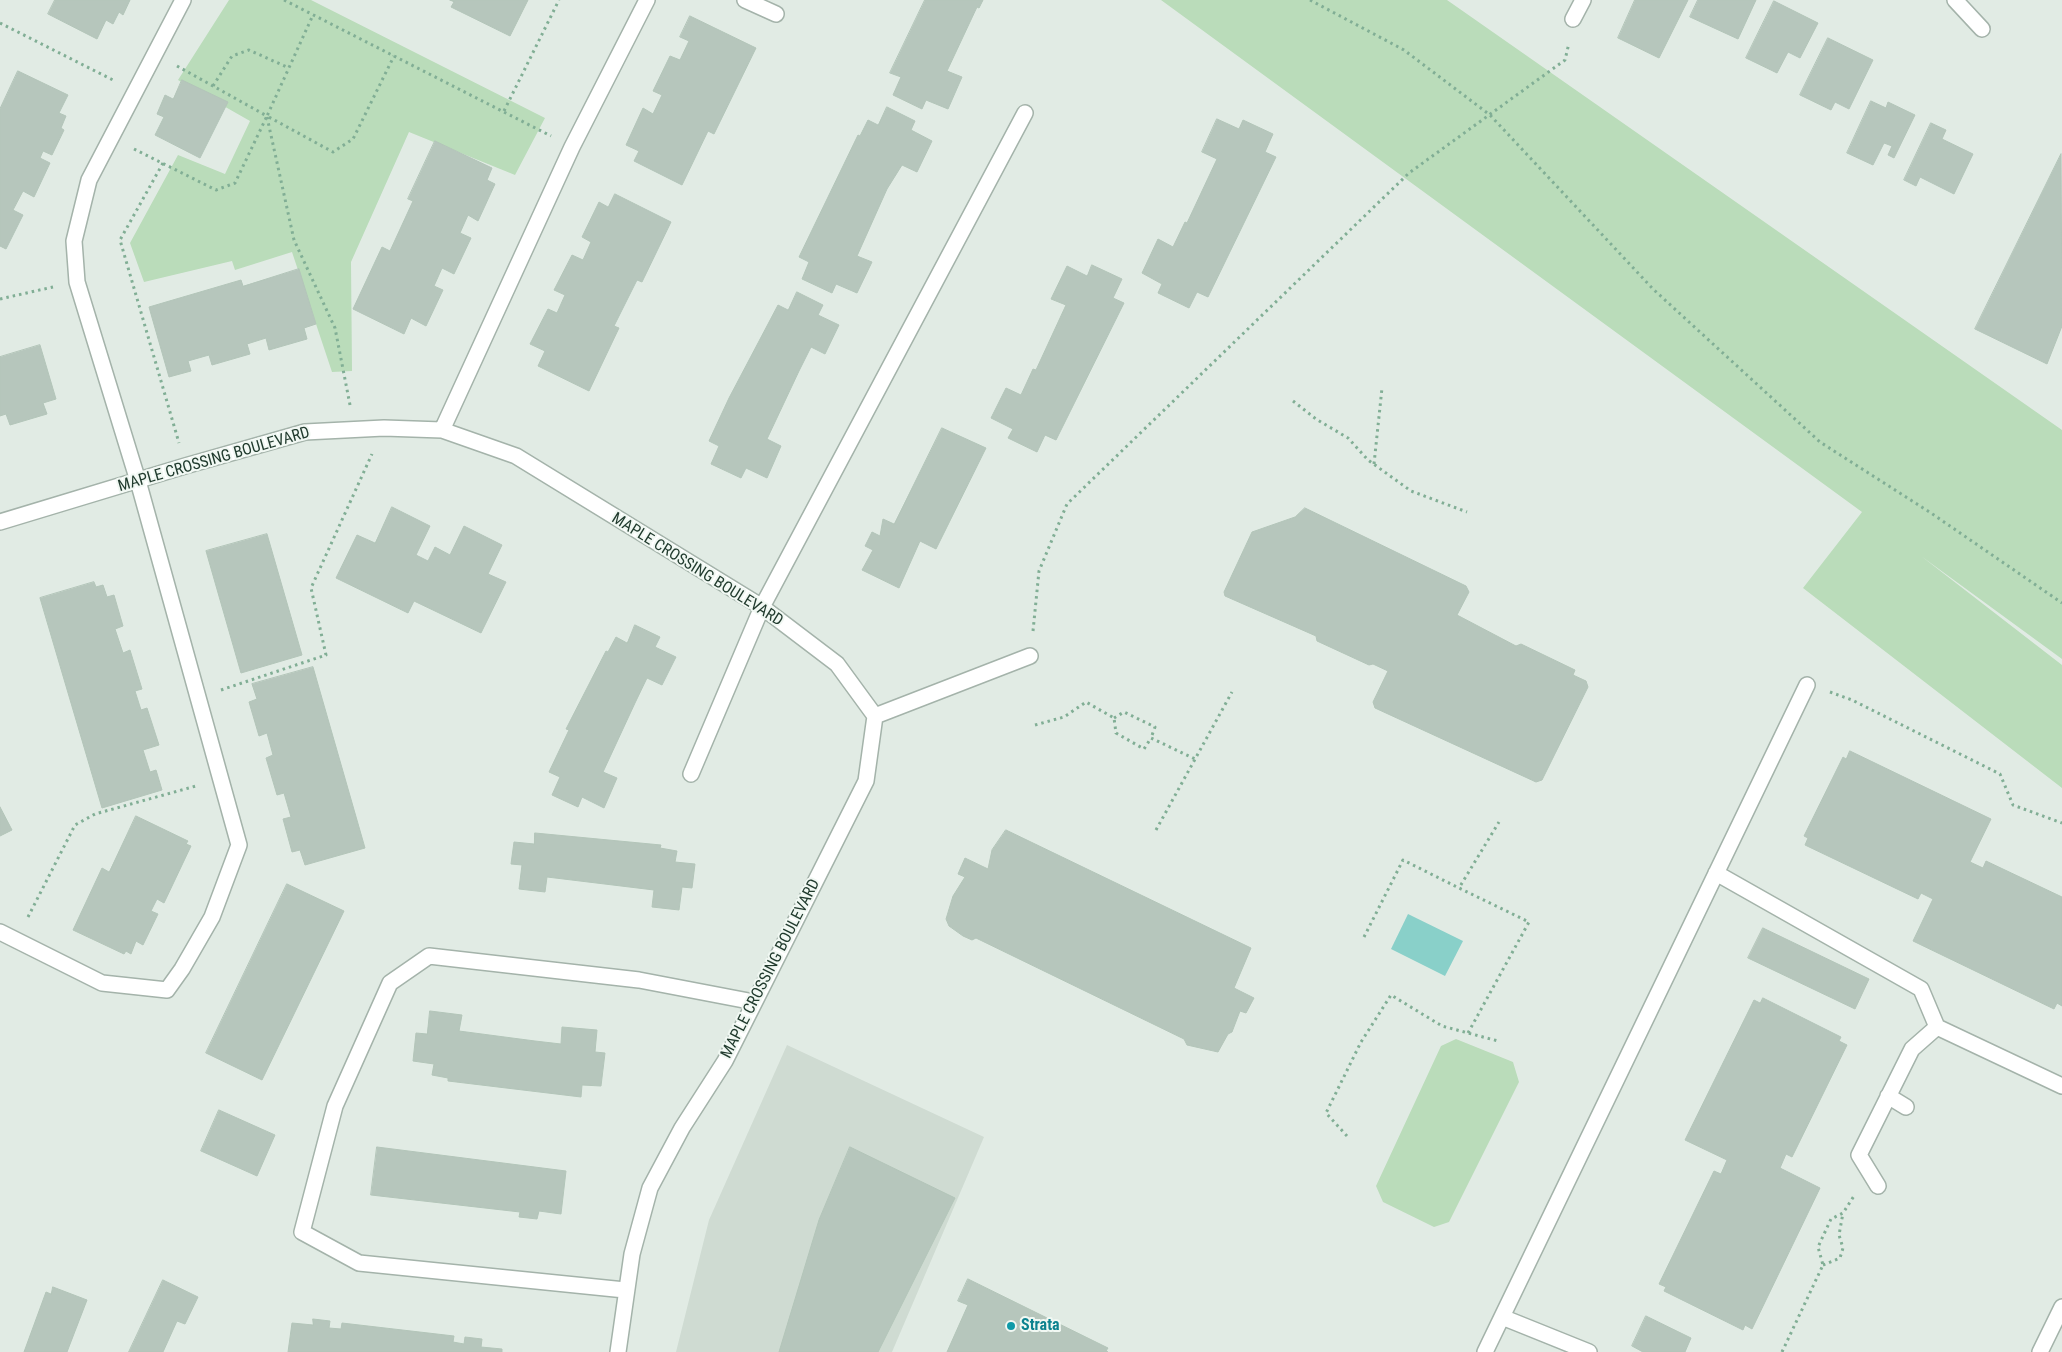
<!DOCTYPE html>
<style>
body{margin:0}
canvas{display:block;background:#e1ebe4}
</style>
<canvas width="2062" height="1352"></canvas>
<script>
const c = document.querySelector('canvas').getContext('2d');
c.lineJoin = 'round';
function fill(path, color) { c.fillStyle = color; c.fill(path, 'evenodd'); }
function trace(path, color, width, dash) { c.strokeStyle = color; c.lineWidth = width; c.lineCap = dash ? 'butt' : 'round'; c.setLineDash(dash || []); c.stroke(path); }
function drawText(font, color, halo, rows, align = 'center') {
  c.font = font + ' "Roboto Condensed",sans-serif'; c.lineWidth = 4; c.setLineDash([]); c.textBaseline = 'middle'; c.strokeStyle = halo; c.fillStyle = color; for (const [text, x, y, turn = 0] of rows) {
    c.save(); c.translate(x, y); c.rotate((+turn || 0) * Math.PI / 180); c.textAlign = isNaN(turn) ? turn : align; if (halo) c.strokeText(text, 0, 0); c.fillText(text, 0, 0); c.restore();
  }
}
const built = new Path2D(`
 M787,1045L984,1137L892,1352H676L709,1220Z`);
const green = new Path2D(`
 M229,0H311L545,118L515,175L409,132L351,262L352,371L332,372L292,252L235,270L232,261L144,282L130,243L178,155L225,174L250,121L178,80Z
 M1161,0H1447L2062,430V659L1921,556L2062,665V788L1803,588L1862,512Z
 M1456,1039L1513,1062L1519,1082L1449,1222L1434,1227L1383,1202L1376,1186L1441,1046Z`);
const water = new Path2D(`
 M1408,914L1463,941L1445,976L1391,949Z`);
const building = new Path2D(`
 M55,0H130L123,15L119,12L113,24L106,20L97,39L48,14Z
 M450,0H528L510,36L451,7L454,2Z
 M925,0H983L979,8L977,7L947,71L962,77L948,109L926,100L922,109L893,95L901,77L890,73Z
 M1635,0H1688L1659,58L1618,38Z
 M1698,0H1756L1738,39L1690,17Z
 M1774,1L1818,23L1800,58L1788,52L1777,73L1746,58Z
 M690,16L756,48L714,134L708,131L682,185L634,161L639,151L626,145L643,108L653,114L662,95L653,91L670,56L680,60L689,41L680,37Z
 M1828,38L1873,60L1849,109L1835,102L1831,110L1800,95Z
 M18,71L68,95L59,113L66,116L61,128L64,130L52,155L43,151L40,158L50,163L34,197L23,191L13,210L23,215L6,249L0,246V109Z
 M182,80L228,102L200,158L155,135L164,117L157,114L165,95L173,99Z
 M1871,101L1886,108L1888,102L1915,115L1894,158L1888,155L1892,146L1884,143L1873,165L1847,153Z
 M887,107L915,121L911,130L932,141L917,172L902,165L887,189L857,256L872,262L857,293L836,284L832,293L802,279L809,262L799,257L858,135L860,136L868,120L878,125Z
 M1217,119L1239,129L1243,120L1273,134L1265,152L1276,157L1208,297L1197,292L1189,308L1158,293L1162,284L1142,273L1158,239L1173,247L1185,222L1187,223L1217,159L1202,152Z
 M1931,123L1946,130L1942,139L1973,154L1954,194L1920,177L1916,186L1904,180Z
 M435,141L492,168L487,180L495,184L478,221L468,215L460,233L471,238L454,274L442,268L434,286L443,290L426,326L411,318L404,334L353,309L382,247L390,251L413,201L408,199Z
 M2061,154L2062,326L2047,364L1975,329Z
 M615,194L671,222L642,282L637,280L614,326L619,328L589,391L538,366L545,351L530,344L548,309L557,313L565,295L554,290L572,255L583,260L591,242L582,237L599,202L608,207Z
 M1092,265L1122,279L1113,298L1124,303L1056,440L1045,435L1037,452L1008,438L1013,429L991,418L1006,388L1021,395L1033,369L1036,370L1066,305L1051,299L1067,266L1087,276Z
 M299,269L316,324L304,328L307,339L269,350L266,338L247,344L250,354L212,365L209,355L188,361L191,371L169,377L149,307L241,280L243,286Z
 M797,292L823,305L818,315L839,325L825,354L811,347L799,371L767,439L781,446L767,478L746,468L741,478L711,464L719,446L709,441L729,398L778,305L788,310Z
 M40,345L56,399L43,403L47,414L10,425L6,414L0,416V357Z
 M942,428L986,448L936,549L920,541L899,588L862,570L873,550L865,546L872,532L880,536L883,519L894,524Z
 M392,507L430,526L416,555L428,561L435,547L450,555L464,526L502,545L488,574L506,582L481,633L414,601L408,613L336,578L357,535L375,543Z
 M1305,508L1466,586L1469,592L1457,615L1516,646L1521,644L1575,670L1573,675L1586,681L1588,687L1542,780L1536,782L1375,708L1373,702L1388,671L1373,664L1369,665L1317,641L1316,636L1225,596L1224,592L1252,532L1295,517Z
 M267,534L302,655L241,673L206,551Z
 M94,582L96,587L103,585L107,597L114,595L123,626L115,629L123,653L130,650L142,689L135,691L141,710L147,708L159,745L143,750L150,772L156,770L162,790L102,808L40,598Z
 M635,625L660,637L655,647L676,657L662,685L647,678L635,703L603,772L617,778L604,808L582,797L578,807L552,795L560,777L549,772L569,730L566,729L606,651L608,652L616,637L627,643Z
 M313,667L365,848L305,865L300,850L292,852L283,819L291,817L284,793L277,795L266,758L273,755L267,733L259,736L249,702L257,699L252,684Z
 M1850,751L1991,819L1970,862L1983,868L1986,861L2062,897V1006L2057,1003L2054,1009L1913,941L1933,899L1921,893L1918,899L1805,845L1808,838L1804,836L1843,757L1846,759Z
 M0,807L12,830L0,836Z
 M136,816L188,841L186,844L191,846L164,903L157,899L151,911L158,914L143,945L136,941L131,954L126,951L124,954L73,930L102,868L109,872Z
 M1006,830L1251,948L1234,988L1254,998L1246,1013L1240,1011L1232,1032L1228,1034L1218,1052L1187,1045L1184,1039L976,938L972,940L963,936L949,926L946,919L953,896L965,877L958,874L965,858L988,869L992,850Z
 M535,833L661,845L660,848L677,851L675,862L695,864L692,888L682,887L679,910L652,907L654,890L547,877L545,892L519,889L522,865L511,864L514,842L534,844Z
 M287,884L344,911L262,1080L206,1053Z
 M1763,928L1869,979L1855,1009L1748,958Z
 M1763,998L1841,1037L1839,1041L1847,1045L1792,1157L1786,1154L1780,1168L1820,1188L1752,1329L1745,1325L1743,1330L1664,1291L1666,1287L1659,1284L1714,1171L1721,1174L1727,1160L1685,1140L1754,1000L1760,1003Z
 M430,1011L462,1015L459,1031L535,1041L561,1044L562,1027L597,1030L595,1052L605,1053L601,1086L582,1085L581,1097L448,1081V1078L432,1075L434,1064L413,1061L416,1033L427,1034Z
 M219,1110L275,1135L257,1176L201,1151Z
 M377,1147L566,1171L561,1214L539,1211L537,1219L519,1217L520,1212L371,1195Z
 M850,1147L955,1198L878,1352H779L819,1220Z
 M968,1279L1108,1348L1106,1351L1108,1352H947L968,1305L958,1301Z
 M163,1280L198,1297L185,1324L177,1321L163,1352H129Z
 M53,1287L87,1300L67,1352H24L46,1292L51,1294Z
 M1646,1316L1691,1338L1685,1352H1643L1632,1346Z
 M313,1319L330,1321L329,1328L341,1329L342,1323L454,1336L453,1342L464,1344L465,1337L482,1339L481,1347L502,1349V1352H288L292,1323L313,1325Z`);
const path = new Path2D(`
 M284,0L551,136
 M1310,0L1404,50L1490,115L1653,289L1820,442L1931,513L2062,603
 M0,23L113,80
 M177,66L267,116L313,15
 M213,86L232,56L249,50L289,68
 M504,111L559,0
 M267,117L294,240L335,328L350,405
 M134,149L216,190L235,183L267,116L333,152L353,139L394,56
 M163,163L120,240L179,443
 M0,299L53,287
 M1293,401L1316,419L1348,438L1368,460L1411,491L1467,512
 M1374,464L1382,388
 M1033,631L1039,571L1067,504L1409,173L1565,60L1569,43
 M221,690L326,655L311,588L372,454
 M1830,692L1852,700L2000,774L2013,805L2062,823
 M1114,718L1124,712L1155,727L1151,738
 M1035,725L1064,717L1086,702L1114,718L1116,733L1144,749L1151,738L1195,759
 M1156,830L1232,692
 M28,917L75,825L95,814L196,786
 M1364,937L1403,860L1459,888
 M1468,1033L1529,922L1459,888L1499,822
 M1347,1136L1326,1113L1361,1042L1391,995L1442,1026L1498,1041
 M1823,1265L1840,1258L1843,1248L1839,1235L1843,1213
 M1782,1352L1823,1265L1818,1247L1831,1219L1843,1213L1854,1196`);
const minor = new Path2D(`
 M745,0L776,14
 M1955,0L1982,29
 M1573,19L1583,0
 M442,430L572,147L647,0
 M0,522L185,466L305,432L384,428L442,430L516,456L762,607L837,664L875,716L866,781L725,1061L682,1128L650,1188L632,1254L618,1352
 M875,716L1030,656
 M691,774L762,607L1025,113
 M1716,873L1921,989L1937,1027L2062,1086
 M0,932L102,983L167,990L182,969L212,917L239,845L138,481L77,282L74,241L89,180L183,0
 M1888,1096L1906,1107
 M1878,1186L1859,1155L1912,1049L1937,1027
 M625,1290L359,1263L302,1232L335,1106L390,983L429,956L639,980L754,1002
 M1502,1317L1589,1352
 M1485,1352L1807,685
 M2040,1352L2062,1307`);
const markers = [
 [1011,1326,5,"#0f9aa8"]
];
const streetNames = [
 ["MAPLE CROSSING BOULEVARD",214,460,-16],
 ["MAPLE CROSSING BOULEVARD",697,570,32],
 ["MAPLE CROSSING BOULEVARD",771,969,-63]
];
const cultureNames = [
 ["Strata",1021,1326]
];
fill(built, '#cfdbd2');
fill(green, '#badcba');
fill(water, '#89d0c9');
fill(building, '#b6c6bc');
trace(building, '#b3c5b9', 1);
trace(minor, '#a4b3aa', 18);
trace(path, '#81ae95', 3, [2.5, 4]);
trace(minor, '#fff', 15);
for (const [x, y, r, color] of markers) { const dot = new Path2D(); dot.arc(x, y, r, 0, 2 * Math.PI); c.fillStyle = color; c.fill(dot); trace(dot, '#f1f8f3', 2); }
drawText('16px', '#213b2e', '#f1f8f3', streetNames);
drawText('bold 16px', '#0d838f', '#f1f8f3', cultureNames, 'left');
</script>
